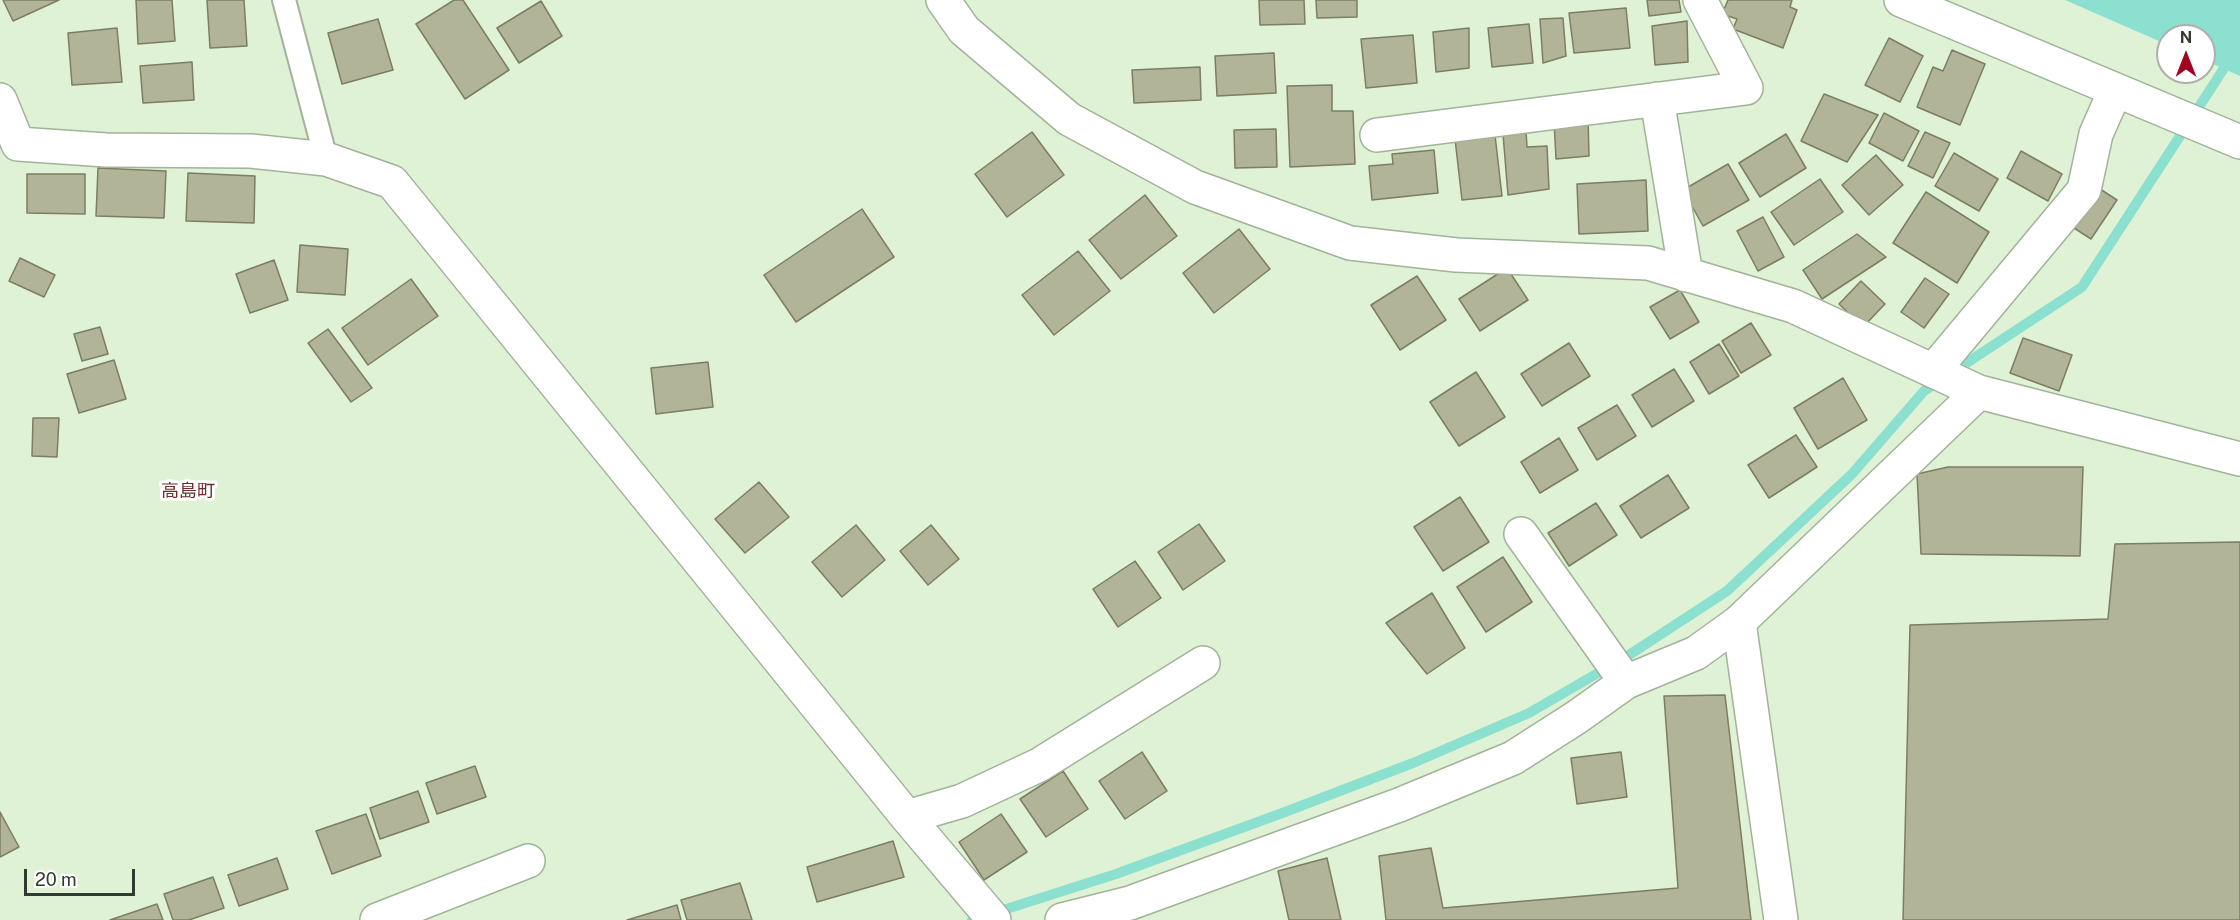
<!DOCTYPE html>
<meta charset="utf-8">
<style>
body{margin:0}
#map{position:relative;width:2240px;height:920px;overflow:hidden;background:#dff2d5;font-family:"Public Sans",sans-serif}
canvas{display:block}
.north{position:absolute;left:2156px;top:24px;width:60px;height:60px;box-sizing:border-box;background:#fff;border:2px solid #adb0ab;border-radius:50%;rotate:0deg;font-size:16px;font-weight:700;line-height:24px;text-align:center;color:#32392e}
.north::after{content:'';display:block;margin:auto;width:21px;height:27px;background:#a20321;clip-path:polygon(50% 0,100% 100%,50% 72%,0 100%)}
.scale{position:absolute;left:24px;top:869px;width:111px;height:27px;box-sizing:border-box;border:3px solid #32392e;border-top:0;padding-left:8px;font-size:18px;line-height:21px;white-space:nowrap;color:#32392e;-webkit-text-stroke:4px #fff;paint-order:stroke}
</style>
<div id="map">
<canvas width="2240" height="920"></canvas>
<div class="north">N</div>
<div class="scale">20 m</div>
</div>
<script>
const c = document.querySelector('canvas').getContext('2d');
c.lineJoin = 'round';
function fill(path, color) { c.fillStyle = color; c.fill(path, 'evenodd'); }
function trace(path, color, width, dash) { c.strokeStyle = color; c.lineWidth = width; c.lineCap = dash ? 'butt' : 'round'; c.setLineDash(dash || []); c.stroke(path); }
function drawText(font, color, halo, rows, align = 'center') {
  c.font = font + ' "Public Sans","Noto Sans JP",sans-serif'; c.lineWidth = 6; c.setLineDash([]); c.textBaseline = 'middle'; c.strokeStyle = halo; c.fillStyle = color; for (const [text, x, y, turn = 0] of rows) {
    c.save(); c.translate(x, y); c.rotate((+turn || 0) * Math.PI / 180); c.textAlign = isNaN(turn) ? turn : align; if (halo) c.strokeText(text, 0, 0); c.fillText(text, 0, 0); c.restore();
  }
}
const water = new Path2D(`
 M2065,0H2240V76L2204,60V36H2168V45Z`);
const stream = new Path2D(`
 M972,920L1116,874L1285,812L1413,763L1529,713L1629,655L1727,591L1852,474L1924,391L2082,287L2230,59L2240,53`);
const building = new Path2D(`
 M3,0H59L13,21Z
 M136,0H172L175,41L138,44Z
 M207,0H244L247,46L210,48Z
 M454,0H463L509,70L465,99L416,24Z
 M1259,0H1304L1305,24L1260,25Z
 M1316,0H1357V17L1317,18Z
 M1647,0H1679L1681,12L1649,16Z
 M1728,0H1792L1790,7L1797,10L1783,48L1733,29L1737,19L1722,14Z
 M541,1L562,36L519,63L497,28Z
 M1626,8L1630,48L1574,53L1569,13Z
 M1563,18L1566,56L1543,63L1540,19Z
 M378,19L393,70L342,84L328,33Z
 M1687,21L1688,62L1655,65L1652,26Z
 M1529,24L1533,63L1492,67L1488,28Z
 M117,28L122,82L72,85L68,33Z
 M1469,28V68L1436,72L1433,32Z
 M1413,35L1417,83L1366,88L1361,39Z
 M1889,38L1923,56L1900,102L1865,85Z
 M1952,50L1985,64L1960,125L1917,107L1933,67L1943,71Z
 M1274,53L1276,93L1217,96L1215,56Z
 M192,62L194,100L143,103L140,66Z
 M1200,67L1201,100L1134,103L1132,70Z
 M1332,85V111H1353L1355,164L1290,167L1287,86Z
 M1824,94L1878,115L1847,162L1801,141Z
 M1884,113L1919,131L1903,161L1869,143Z
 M1588,116L1589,156L1556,159L1554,121Z
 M1276,129L1277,167L1235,168L1234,130Z
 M1526,131L1527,147L1547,146L1549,189L1508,195L1503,134Z
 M1032,132L1064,175L1007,217L975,174Z
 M1925,132L1950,143L1933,178L1908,166Z
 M1786,134L1806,168L1760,197L1739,163Z
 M1495,135L1502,196L1462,200L1455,139Z
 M1434,150L1438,193L1372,200L1369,166L1393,164L1392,154Z
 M2021,151L2062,174L2048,201L2007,178Z
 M1954,153L1998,179L1979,211L1935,186Z
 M1876,155L1903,185L1869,215L1842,185Z
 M1728,164L1749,200L1703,226L1683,190Z
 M98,168L166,171L164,218L96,216Z
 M188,173L255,176L254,223L186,221Z
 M27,174H85V214L27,213Z
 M1820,179L1843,212L1794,245L1771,212Z
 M1646,180L1648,231L1579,234L1577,184Z
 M2097,187L2117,200L2091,239L2071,226Z
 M1926,192L1989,232L1957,283L1893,243Z
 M1145,195L1177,236L1121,279L1089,240Z
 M862,209L894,257L796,322L764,275Z
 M1763,217L1784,257L1758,271L1737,231Z
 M1239,229L1270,269L1214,313L1183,273Z
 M1857,234L1886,257L1822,299L1803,270Z
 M300,245L348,249L345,295L297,292Z
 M1078,251L1110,291L1054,335L1022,295Z
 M20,258L55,275L44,297L9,281Z
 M274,260L288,300L250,313L236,274Z
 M1507,268L1528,300L1480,331L1459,299Z
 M1417,276L1446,320L1400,350L1371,305Z
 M1925,278L1949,294L1924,328L1901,312Z
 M411,279L438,316L368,365L342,328Z
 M1861,281L1885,304L1863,327L1839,304Z
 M1680,290L1699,322L1670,339L1650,307Z
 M1751,323L1771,355L1741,373L1722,341Z
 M100,327L108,354L82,361L74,334Z
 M328,329L372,388L351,402L308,343Z
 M2023,338L2072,355L2059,391L2010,373Z
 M1569,343L1590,376L1542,406L1521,374Z
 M1719,344L1739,376L1709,394L1690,362Z
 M114,360L126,399L79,413L67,374Z
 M708,362L713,407L656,414L651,368Z
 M1674,369L1694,401L1652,427L1632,395Z
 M1476,372L1505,417L1459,446L1430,402Z
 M1843,378L1867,420L1818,449L1794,408Z
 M1617,405L1636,436L1597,460L1578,428Z
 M33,418H59L57,457L32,456Z
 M1796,435L1817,467L1769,498L1748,465Z
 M1559,438L1578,470L1540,493L1521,462Z
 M1948,467H2083L2080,556L1921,554L1917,474Z
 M1668,475L1689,508L1641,538L1620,506Z
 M759,482L789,517L745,553L715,519Z
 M1460,497L1489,542L1443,571L1414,527Z
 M1596,503L1617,535L1569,566L1548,533Z
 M1199,524L1225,561L1183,590L1158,552Z
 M856,525L885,560L842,597L812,562Z
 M931,525L959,559L928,585L900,551Z
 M2240,542V920H1903L1910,625L2108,619L2115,544Z
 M1503,557L1532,602L1486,632L1457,587Z
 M1135,561L1161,598L1118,627L1093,589Z
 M1432,593L1465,648L1427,674L1386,623Z
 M1725,695L1751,920H1386L1379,856L1431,848L1443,908L1678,888L1664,696Z
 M1142,752L1167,791L1125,819L1099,781Z
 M1621,752L1627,797L1577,804L1571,758Z
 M475,766L486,797L437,814L426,783Z
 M1063,771L1088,809L1046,837L1020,799Z
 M418,791L429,822L380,839L370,808Z
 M0,812L19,847L0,857Z
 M366,814L381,856L332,874L316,831Z
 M1001,814L1027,852L984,880L959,842Z
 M893,841L904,877L817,902L807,867Z
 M277,858L288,889L239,906L228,875Z
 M1327,858L1341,920H1289L1278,871Z
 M213,877L224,908L189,920H173L164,894Z
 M740,883L752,920H687L681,900Z
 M157,904L163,920H110Z
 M677,905L681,920H627Z`);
const service = new Path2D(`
 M284,0L326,159`);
const minor = new Path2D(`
 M943,0L964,30L1069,119L1195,187L1350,243L1456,255L1648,263L1793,306L1979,392L2240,459
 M1901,0L2240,142
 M1657,99L1686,275
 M0,100L18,144L106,150L251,151L326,159L392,182L907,817L994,920
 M1377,135L1746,88L1700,0
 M1933,371L2084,190L2096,134L2115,91
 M1521,534L1626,682
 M907,817L962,801L1039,765L1203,663
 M377,920L528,861
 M1062,920L1130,903L1399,805L1513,758L1577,717L1626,682L1696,653L1739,622L1979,392`);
const tertiary = new Path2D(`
 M1739,622L1781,920`);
const quarterNames = [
 ["高島町",188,491]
];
fill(water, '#8be0cf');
trace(stream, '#8be0cf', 10);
fill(building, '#b1b496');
trace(building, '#7b7e61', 1.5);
trace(service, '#a1b398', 26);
trace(minor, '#a1b398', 36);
trace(tertiary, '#a1b398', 36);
trace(service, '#fff', 22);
trace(minor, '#fff', 33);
trace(tertiary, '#fff', 33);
drawText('18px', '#702a2a', '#fff', quarterNames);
</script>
